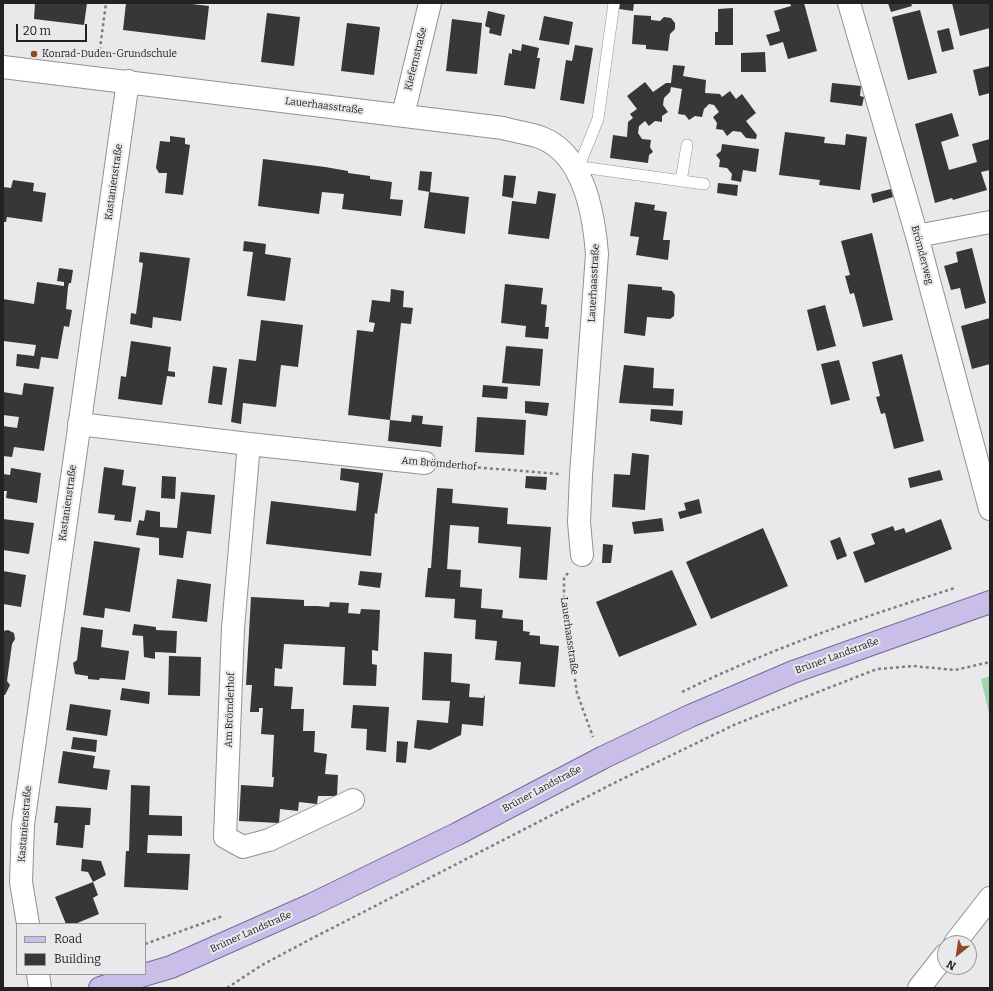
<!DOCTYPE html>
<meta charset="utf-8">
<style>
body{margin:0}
#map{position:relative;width:993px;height:991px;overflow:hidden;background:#e9e9ec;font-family:Bitter,serif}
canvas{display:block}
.frame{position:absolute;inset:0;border:4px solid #222223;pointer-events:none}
.legend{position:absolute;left:16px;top:923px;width:130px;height:52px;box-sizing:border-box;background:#e9e9ec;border:1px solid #99999c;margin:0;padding:5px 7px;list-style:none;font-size:12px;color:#222223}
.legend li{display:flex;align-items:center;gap:8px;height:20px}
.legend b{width:20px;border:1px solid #99999c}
.north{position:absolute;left:937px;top:935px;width:40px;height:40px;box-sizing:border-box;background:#e9e9ec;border:1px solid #99999c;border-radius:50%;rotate:210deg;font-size:11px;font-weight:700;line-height:16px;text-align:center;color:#222223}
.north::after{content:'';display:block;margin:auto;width:14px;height:18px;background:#904825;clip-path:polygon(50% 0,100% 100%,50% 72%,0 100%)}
.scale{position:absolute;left:16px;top:24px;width:71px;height:18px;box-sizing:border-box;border:2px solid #222223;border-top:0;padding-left:5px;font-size:12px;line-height:14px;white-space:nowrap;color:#222223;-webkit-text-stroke:3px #e9e9ec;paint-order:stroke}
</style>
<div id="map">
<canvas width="993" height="991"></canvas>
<div class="frame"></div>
<ul class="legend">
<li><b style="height:5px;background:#c8bee8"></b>Road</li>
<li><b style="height:11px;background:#373739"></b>Building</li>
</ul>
<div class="north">N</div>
<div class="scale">20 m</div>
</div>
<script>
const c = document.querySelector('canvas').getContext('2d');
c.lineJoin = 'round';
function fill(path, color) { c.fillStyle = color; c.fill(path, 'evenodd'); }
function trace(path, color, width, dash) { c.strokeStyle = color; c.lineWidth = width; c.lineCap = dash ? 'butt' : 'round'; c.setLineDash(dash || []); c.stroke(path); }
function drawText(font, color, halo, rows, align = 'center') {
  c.font = font + ' Bitter,serif'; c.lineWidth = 4; c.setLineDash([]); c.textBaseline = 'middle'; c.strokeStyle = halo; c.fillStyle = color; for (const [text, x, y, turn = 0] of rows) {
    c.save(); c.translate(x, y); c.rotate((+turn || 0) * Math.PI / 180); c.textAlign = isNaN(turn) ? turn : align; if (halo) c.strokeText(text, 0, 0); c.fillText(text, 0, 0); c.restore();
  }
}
const green = new Path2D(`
 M990,676V718L981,679Z`);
const building = new Path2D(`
 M35,3H87L84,25L34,19Z
 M126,3H183L209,6L205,40L123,30Z
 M620,3H634L633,11L619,9Z
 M790,3H804L817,51L788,59L783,42L770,46L766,35L780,31L774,11L791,6Z
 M888,3H911L912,6L891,12Z
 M952,3H990V28L960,36Z
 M733,8V45H715V32H718V9Z
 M920,10L937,73L908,80L892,17Z
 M488,11L505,15L501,36L489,33L490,28L485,26Z
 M267,13L300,17L294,66L261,62Z
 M634,15L651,16V20L660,21L664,17L671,18L675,23V29L670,34L668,51L646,49V45L632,44Z
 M544,16L573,22L569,45L539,40Z
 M452,19L482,23L477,74L446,71Z
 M347,23L380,27L374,75L341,71Z
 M949,28L954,49L942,52L937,31Z
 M522,44L539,48L537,58H540L535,89L504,85L509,53L512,54V49L521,51Z
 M575,45L593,48L584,104L560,100L566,60L572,61Z
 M765,52L766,72H741V53Z
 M673,65L685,66L683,76L706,80L705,93L720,94L722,97L730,91L736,99L742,94L756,113L746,121L757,135L756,139L746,138L741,132L733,131L727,136L723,130L716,129L717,123L713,117L719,112L714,105L709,104L704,109L702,117L695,116L689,120L685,115L678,114L682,89L671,87L670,92L664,98L663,105L668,112L662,116V122L655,121L649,126L645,121L639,126L638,133L642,139L651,140L650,147L653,152L649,155L648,163L610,158L613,135L627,137L628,122L633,118L630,114L637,109L627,96L645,82L653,92L666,83H671Z
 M990,66V93L979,96L973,70Z
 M832,83L861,86L860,96L864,97L862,106L830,102Z
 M952,113L959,136L941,142L949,170L977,162L972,144L990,139V170L981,172L987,190L953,200L952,198L935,203L915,124Z
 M785,132L825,137L824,143L845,145L846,134L867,137L860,190L819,185L820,180L779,175Z
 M170,136L185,138V144L190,145L183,195L165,193L167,173H159L156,168L160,141L170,142Z
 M722,144L759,149L756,172L743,170L741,182L731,180L732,174L727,168L719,167L720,160L716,155L721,151Z
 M263,159L325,167L348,171V173L370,176V179L392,182L390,199L403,200L401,216L342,209L344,194L322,192L319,214L258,206Z
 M420,171L432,172L430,192L418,190Z
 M504,175L516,176L513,198L502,196Z
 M13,180L34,183L33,191L46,193L42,222L7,217L6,222H3V187L11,188Z
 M718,183L738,185L737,196L717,193Z
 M891,189L893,197L873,203L871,194Z
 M538,191L556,194L549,239L508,234L512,201L536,204Z
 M429,192L469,197L465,234L424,228Z
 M635,202L655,205L654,210L667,212L663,240H670L668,260L636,255L639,237L630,236Z
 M872,233L893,320L863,327L854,293L850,294L845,276L850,275L841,241Z
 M244,241L266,244L265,254L291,258L285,301L247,296L253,252L243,251Z
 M972,248L986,303L965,309L960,288L951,290L944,266L958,262L956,252Z
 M140,252L190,258L181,321L153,317L152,328L130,324L131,313L136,314L143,263L139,262Z
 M59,268L73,270L71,283H69L68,287L66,309L72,310L69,327L64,326L58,359L41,357L39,369L16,366L17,354L34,356L36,345L3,341V299L34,304L37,282L64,286V282L57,281Z
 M505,284L543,288L541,304L547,305L545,327H549L548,339L525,337L526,326L501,323Z
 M628,284L662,287V290L672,291L675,295L674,316L670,319L647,317L645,336L624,333Z
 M391,289L404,291L403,307L413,308L411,324L401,323L390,420L348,415L357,330L373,332L375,323L369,322L372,300L390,302Z
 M825,305L836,346L817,351L807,310Z
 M990,318V364L972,369L961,326Z
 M261,320L303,325L298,367L281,365L276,407L243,403L241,424L231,422L239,359L256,361Z
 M131,341L171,347L168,371L175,372V377L167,376L162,405L118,399L121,376L126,377Z
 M506,346L543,349L540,386L502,383Z
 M902,354L924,441L894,449L885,413L881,414L876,397L880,396L872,362Z
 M839,360L850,400L831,405L821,364Z
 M624,365L654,368L653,388L674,389L673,406L619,403Z
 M213,366L227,368L222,405L208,403Z
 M24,383L54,387L44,451L14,447L12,457L3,456V426L17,428L19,417L3,415V392L22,395Z
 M483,385L508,387L507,399L482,397Z
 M525,401L549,403L547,416L525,413Z
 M651,409L683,411L682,425L650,421Z
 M412,415L423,416L422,424L443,426L441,447L388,441L390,420L411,422Z
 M477,417L526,420L524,455L475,452Z
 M632,453L649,455L645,510L612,507L614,474L630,475Z
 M104,467L124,470L122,485L136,487L131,522L114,520L115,515L98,513Z
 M11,468L41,473L37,503L6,498L7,491H3V474L10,475Z
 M341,468L383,473L377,514L375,513L371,556L266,544L271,501L356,511L359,483L340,480Z
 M940,470L943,480L910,488L908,478Z
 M162,476L176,477L175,499L161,498Z
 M526,476L547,477L546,490L525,488Z
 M437,488L453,489L452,503L508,508L507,524L551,527L547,580L519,578L521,547L478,543L479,527L450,525L447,569L461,570L460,587L482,589L481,608L503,610L502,618L523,620V631L530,632L529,635L540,636V644L559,646L555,687L519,684L521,662L495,660L497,641L475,639L476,620L454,618L455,599L425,597L428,568H431Z
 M181,492L215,495L211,534L187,531L183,558L159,555V538L136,535L139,520L144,521L146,510L160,512V527L177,528Z
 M699,499L702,513L680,519L678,512L686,510L684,503Z
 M662,518L664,531L634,534L632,522Z
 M3,519L34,523L29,554L3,550Z
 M941,519L952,549L865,583L853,552L875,544L871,534L893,526L895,531L904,528L906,533Z
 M763,528L788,586L711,619L686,562Z
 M840,537L847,556L837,560L830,541Z
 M94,541L140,548L130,612L105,608L104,618L83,615Z
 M603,544L613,545L611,563H602Z
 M672,570L697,625L619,657L596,602Z
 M3,571L26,575L21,607L3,604Z
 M360,571L382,573L380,588L358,585Z
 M177,579L211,584L207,622L172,618Z
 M251,597L304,600V606H317L329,607L330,602L349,603L348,613L360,614L361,609L380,610L378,651L372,650V664L377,665L376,686L343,685L345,647L284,644L282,669L275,668L274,686L293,687L291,709H304L303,731H315L314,752L327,754L325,774L338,775L337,796H318L317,804L299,802L298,811L280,809L279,823L239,821L241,785L273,787L274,777H272L274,735L261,734L263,708H259V712H250L252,685H246Z
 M134,624L156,627V630L177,631L176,653L155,652V659L144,657L143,636L132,635Z
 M81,627L103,630L101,647L129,651L125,680L100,678L99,680L88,679V676L75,674L73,663L77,660Z
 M8,630L14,633L15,639L12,644L7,681L10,685L5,695H3V631Z
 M424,652L452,654L451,682L470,684L469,697L483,698L485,695L483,726L462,724L461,735L430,750L414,748L417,720L448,723L450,701L422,700Z
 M169,656L201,657L200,696L168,695Z
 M122,688L150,692L149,704L120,700Z
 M70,704L111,710L107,736L66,730Z
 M353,705L389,707L386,752L366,750L367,729L351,728Z
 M73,737L97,740L96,752L71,749Z
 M397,741L408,742L406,763L396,762Z
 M63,751L95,756L93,768L110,770L107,790L58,783Z
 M131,785L150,786L149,815L182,816V836L148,835L147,853L190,854L188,890L124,887L126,851H129Z
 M56,806L91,808L90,825H85L83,848L56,845L58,823H54Z
 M82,859L101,861L106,875L93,882L88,872L81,871Z
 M93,882L98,895L93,898L99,914L75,924H66L55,897Z`);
const path = new Path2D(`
 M99,56L106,3
 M448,465L559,474
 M568,573L564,578V604L577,693L593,737
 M682,692C770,649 862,617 955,588
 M145,944L223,916
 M227,988L262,965L309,940L616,782L736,724L877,669L913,666L955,670L990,662`);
const service = new Path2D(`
 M574,166L704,184
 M579,166L598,119L614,3
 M681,181L687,145`);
const minor = new Path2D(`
 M849,3L917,236L990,509
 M3,67L503,128C516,132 530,133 542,138C584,155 594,215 597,254L581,475L579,522L582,555
 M403,115L430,3
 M917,236L990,222
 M79,424L249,444L233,628L225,837L243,847L269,840L353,800
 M249,444L425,463
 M28,924L21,882L23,825L128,81
 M955,943L990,898
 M38,974L40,988
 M919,988L945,955`);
const primary = new Path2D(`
 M100,988L171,967L311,905L457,834L604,757L690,716L793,672L990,602`);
const markers = [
 [34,54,4,"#904825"]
];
const poiNames = [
 ["Konrad-Duden-Grundschule",42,54]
];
const streetNames = [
 ["Kiefernstraße",416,59,-76],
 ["Lauerhaasstraße",324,106,7],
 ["Kastanienstraße",114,182,-82],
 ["Brömderweg",922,255,75],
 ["Lauerhaasstraße",594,283,-87],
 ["Am Brömderhof",439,464,5],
 ["Kastanienstraße",68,503,-82],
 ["Lauerhaasstraße",569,636,82],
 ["Brüner Landstraße",837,656,-20],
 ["Am Brömderhof",230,710,-88],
 ["Brüner Landstraße",542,789,-28],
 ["Kastanienstraße",25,824,-85],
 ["Brüner Landstraße",251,932,-24]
];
fill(green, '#9fd4af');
fill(building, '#373739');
trace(service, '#929295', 12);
trace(minor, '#929295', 24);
trace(primary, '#766b99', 24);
trace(path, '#7e7e80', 2.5, [3, 3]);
trace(service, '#fff', 11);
trace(minor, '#fff', 22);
trace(primary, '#c8bee8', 22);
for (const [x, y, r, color] of markers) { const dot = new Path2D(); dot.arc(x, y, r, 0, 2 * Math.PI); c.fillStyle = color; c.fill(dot); trace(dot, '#e9e9ec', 1.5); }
drawText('10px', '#222223', '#e9e9ec', poiNames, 'left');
drawText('10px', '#222223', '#e9e9ec', streetNames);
</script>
